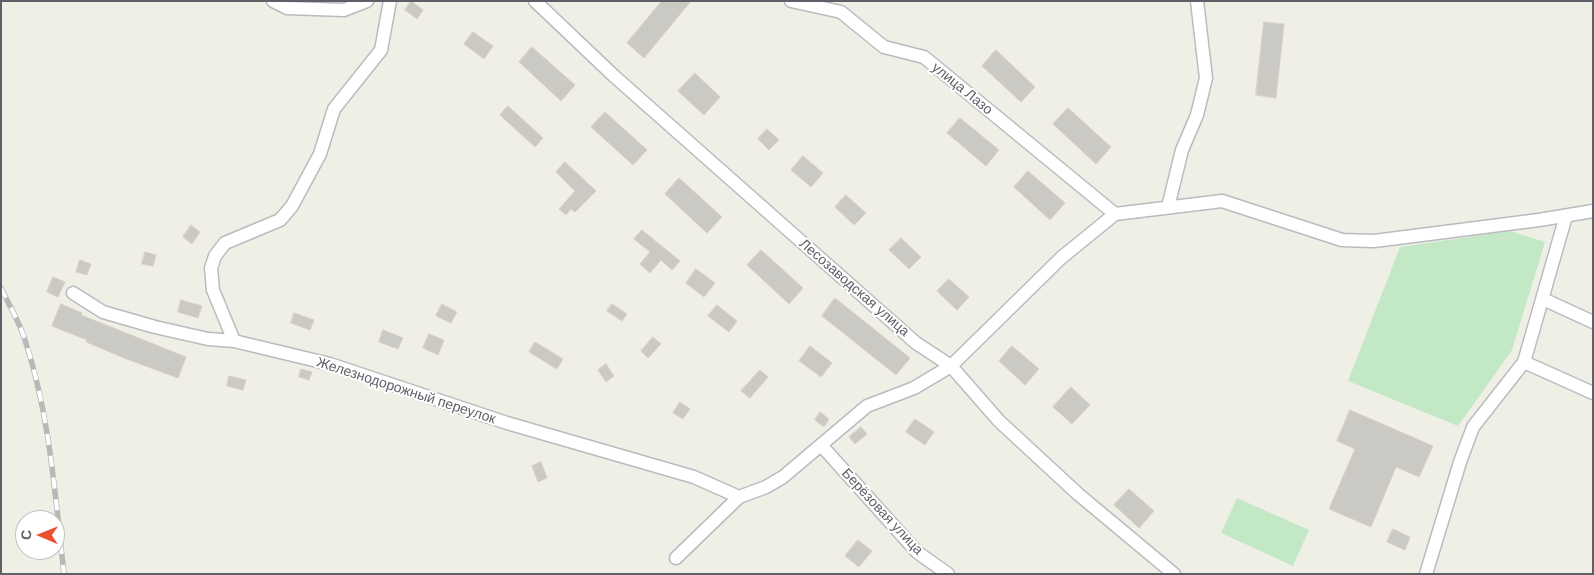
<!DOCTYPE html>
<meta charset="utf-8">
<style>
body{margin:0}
#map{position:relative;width:1594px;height:575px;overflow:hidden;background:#f0efe6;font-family:Helvetica,sans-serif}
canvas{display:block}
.frame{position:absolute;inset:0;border:2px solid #5d6167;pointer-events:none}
.north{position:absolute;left:15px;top:510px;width:50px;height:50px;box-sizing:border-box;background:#fff;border:1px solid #bec0c2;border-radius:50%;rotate:271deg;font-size:14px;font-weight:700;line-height:20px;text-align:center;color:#5d6167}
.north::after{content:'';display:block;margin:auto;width:18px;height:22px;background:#ed502f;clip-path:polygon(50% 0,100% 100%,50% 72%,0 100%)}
</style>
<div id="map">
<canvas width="1594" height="575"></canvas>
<div class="frame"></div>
<div class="north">С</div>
</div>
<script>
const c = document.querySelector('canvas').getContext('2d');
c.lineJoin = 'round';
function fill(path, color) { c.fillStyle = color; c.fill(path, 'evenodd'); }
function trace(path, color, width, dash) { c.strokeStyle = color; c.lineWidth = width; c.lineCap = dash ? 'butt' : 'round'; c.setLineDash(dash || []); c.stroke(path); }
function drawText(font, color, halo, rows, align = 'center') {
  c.font = font + ' Helvetica,sans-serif'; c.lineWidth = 4; c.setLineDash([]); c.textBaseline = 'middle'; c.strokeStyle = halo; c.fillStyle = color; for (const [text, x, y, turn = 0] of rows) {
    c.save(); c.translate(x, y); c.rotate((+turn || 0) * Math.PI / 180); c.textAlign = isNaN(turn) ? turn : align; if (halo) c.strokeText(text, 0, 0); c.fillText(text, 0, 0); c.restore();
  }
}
const green = new Path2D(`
 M1510,231L1545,242L1512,350L1458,426L1348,381L1400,247Z
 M1237,498L1309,530L1293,566L1221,533Z`);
const building = new Path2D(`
 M411,1L423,10L417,19L405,10Z
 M662,1H691L644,58L627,43Z
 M1264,22L1284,24L1276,98L1256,95Z
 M473,32L493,46L484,59L464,44Z
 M532,47L575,85L561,101L519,62Z
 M996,50L1035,87L1021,102L982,66Z
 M695,73L720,97L704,115L678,91Z
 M508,106L543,138L535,147L500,115Z
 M1068,108L1111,147L1096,164L1053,124Z
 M605,112L647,150L633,165L591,127Z
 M960,118L999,150L986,166L947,133Z
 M767,129L779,140L769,150L758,139Z
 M803,156L823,173L811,187L791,170Z
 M565,162L596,191L575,212L571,209L566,215L559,209L575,191L556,172Z
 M1028,171L1065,203L1050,220L1014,187Z
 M679,178L722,217L707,233L665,194Z
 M846,195L866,213L854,225L835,207Z
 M191,225L200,232L192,244L183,237Z
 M642,230L680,261L672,270L661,260L650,273L640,264L650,252L634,239Z
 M901,238L921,257L909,269L889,250Z
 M761,250L803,288L789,304L747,265Z
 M145,252L156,255L153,266L142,264Z
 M80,260L91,264L87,275L76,272Z
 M696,269L715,283L704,297L686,283Z
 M53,277L65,282L58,297L47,292Z
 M949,279L969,297L957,310L937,291Z
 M835,298L910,358L896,375L822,316Z
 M181,300L202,306L198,318L178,312Z
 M61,304L82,313L81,315L186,357L178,378L124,358L86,342L87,340L52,326Z
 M442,304L457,312L451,323L436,316Z
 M612,304L627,314L622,321L607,311Z
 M717,305L737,321L729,332L708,316Z
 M294,313L314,320L310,330L291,323Z
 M383,330L403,338L398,349L379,342Z
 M429,334L444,340L438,355L423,348Z
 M653,337L661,344L648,358L641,351Z
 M535,342L563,359L557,369L529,352Z
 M810,346L832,363L821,377L799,361Z
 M1012,346L1039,369L1025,385L999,361Z
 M606,364L614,376L606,382L598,370Z
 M301,369L312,372L309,380L299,377Z
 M760,370L768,377L750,398L741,391Z
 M229,376L246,380L243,390L227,386Z
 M1071,387L1090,405L1072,424L1053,407Z
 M680,402L690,409L683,419L673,413Z
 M1350,410L1433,446L1419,477L1396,467L1371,527L1329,509L1355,449L1337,441Z
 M820,412L829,419L824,427L815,420Z
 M915,419L934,432L925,445L906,432Z
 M861,427L867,434L855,444L849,437Z
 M541,462L547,478L538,482L532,466Z
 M1129,489L1154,511L1139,528L1114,505Z
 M1393,529L1410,537L1405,550L1387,542Z
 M858,540L872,551L859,567L845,556Z`);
const minor = new Path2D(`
 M273,1L287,8L344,10L367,1
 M535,1L614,76L916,343L951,366L999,421L1078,494L1174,574
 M791,1L841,12L884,47L924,57L1115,214
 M1168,207L1182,150L1197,115L1206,78L1197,1
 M73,293L103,312L155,327L208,339L234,341L330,364L507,423L694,477L739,497
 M1543,299L1593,322
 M234,341L213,290L211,268L215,256L225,243L280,220L292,206L320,154L334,109L381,50L390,1
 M1524,362L1593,393
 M821,445L917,552L948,574
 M676,558L739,497L766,487L783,477L867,406L914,388L951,366L1061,258L1115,214L1222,201L1342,240L1374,241L1539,220L1593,211
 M1426,574L1460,462L1473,427L1524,362L1566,216`);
const rail = new Path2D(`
 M1,288C9,305 20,323 25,340C50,416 55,495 64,574`);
const streetNames = [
 ["улица Лазо",962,89,39],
 ["Лесозаводская улица",854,288,41],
 ["Железнодорожный переулок",406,391,18],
 ["Берёзовая улица",882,512,47]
];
fill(green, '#c2e8c6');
fill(building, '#cbc9c3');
trace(building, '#d5d1c4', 1);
trace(minor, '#b8bbc0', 15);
trace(minor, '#fff', 12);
trace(rail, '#b7b8b8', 5.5);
trace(rail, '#fff', 4, [11]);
drawText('14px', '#5d6167', '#fff', streetNames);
</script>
